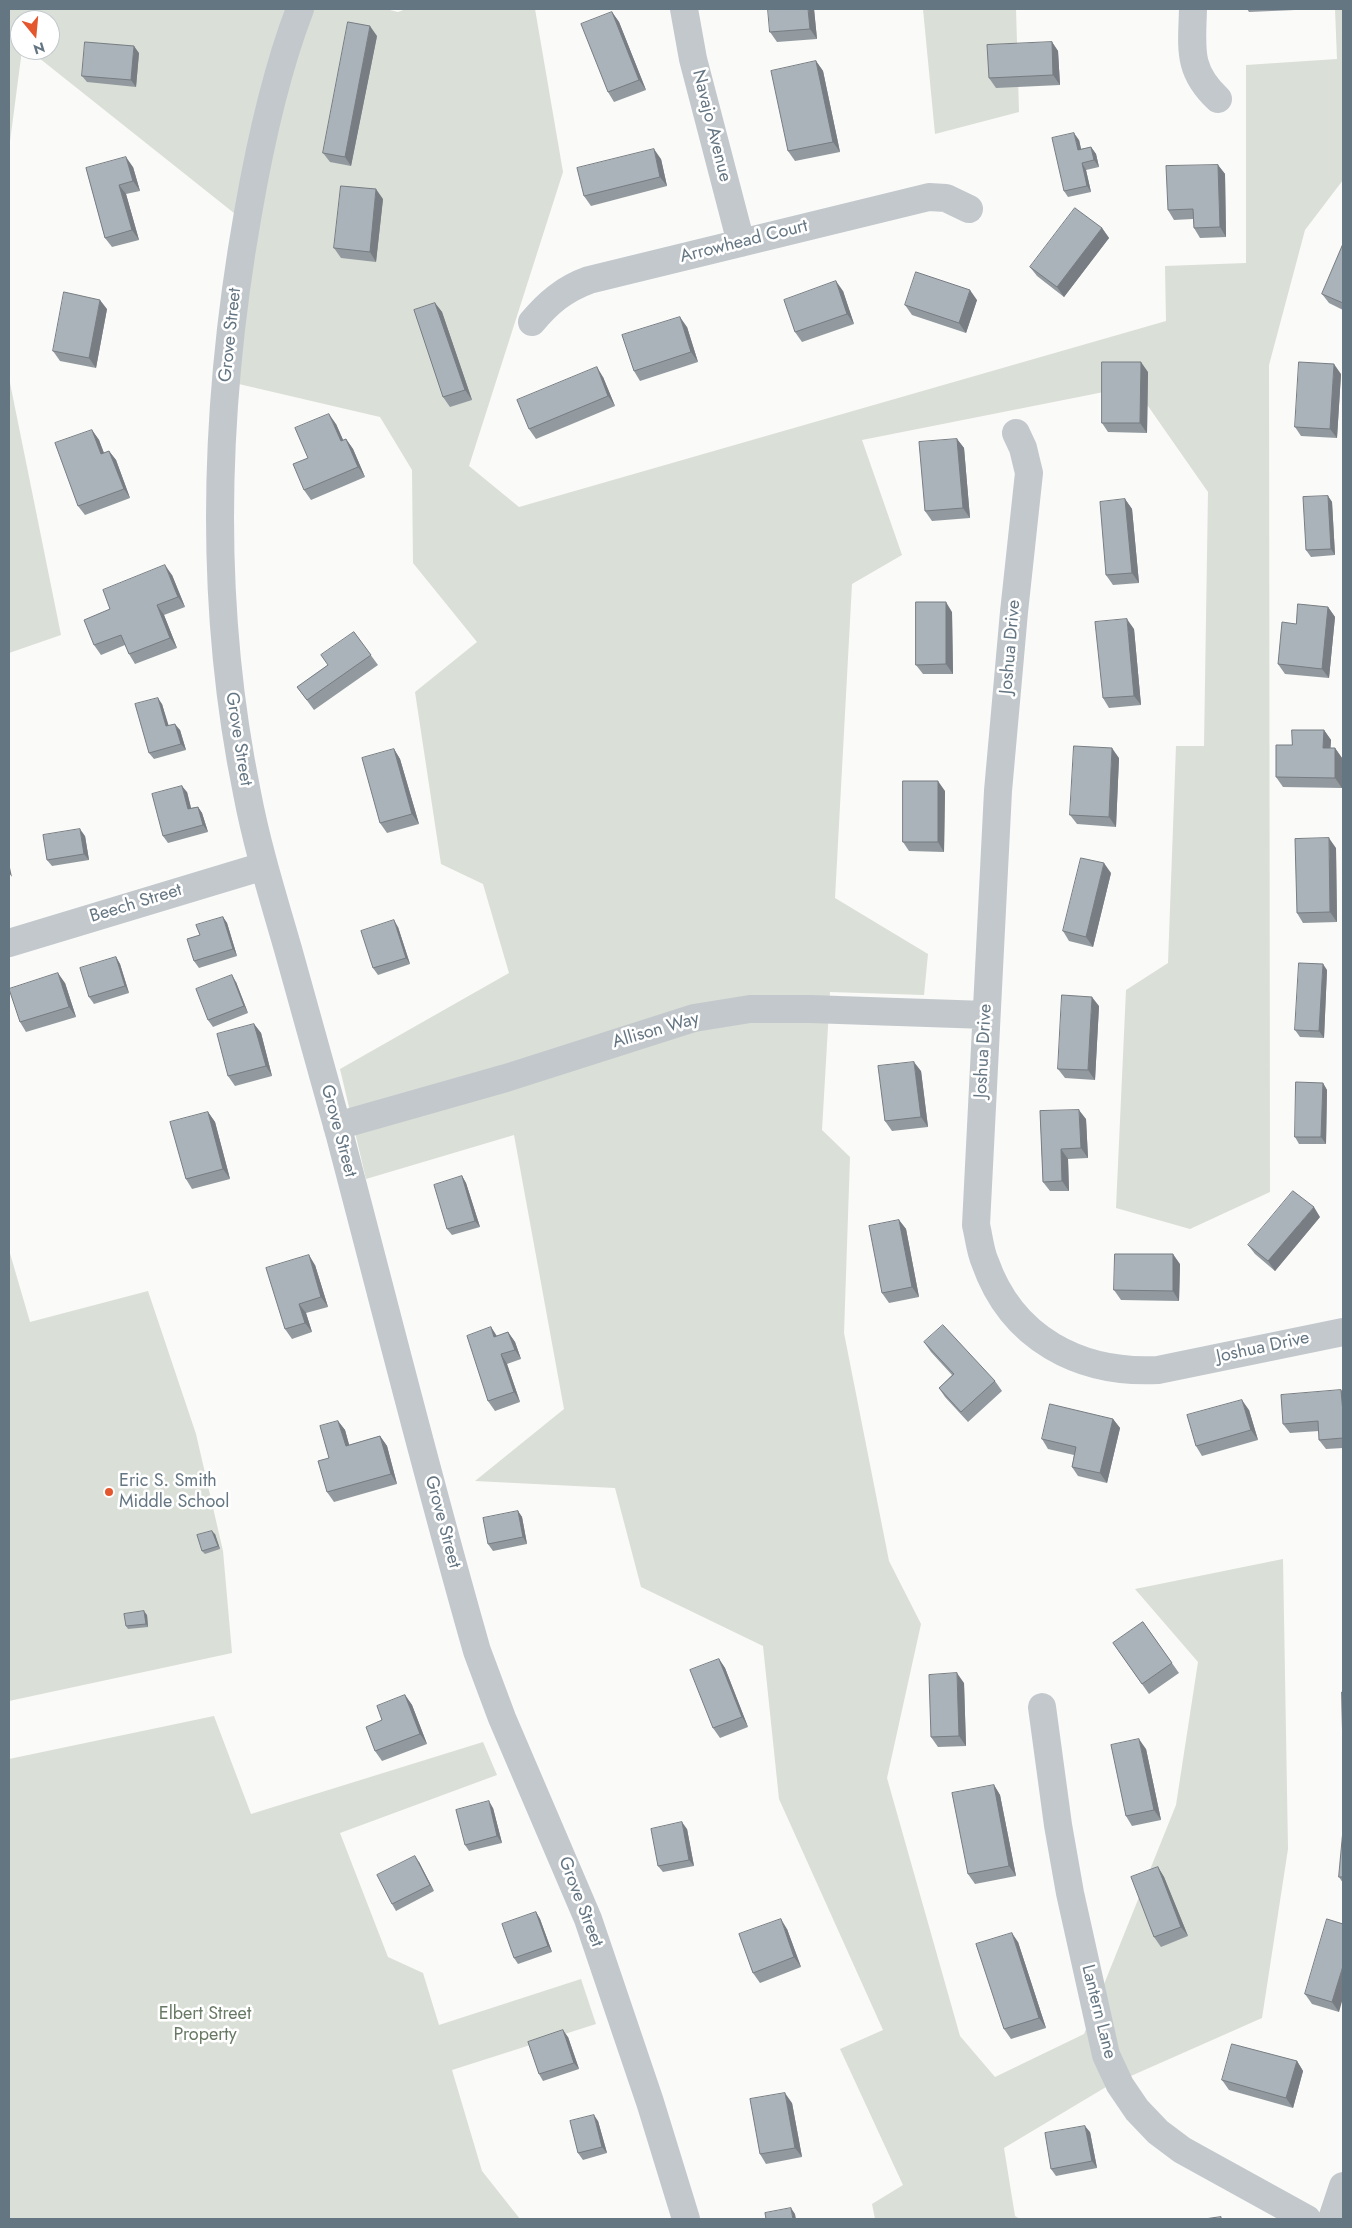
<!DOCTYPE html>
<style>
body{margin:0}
#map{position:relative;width:1352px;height:2228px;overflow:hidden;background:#fafaf8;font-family:Jost,sans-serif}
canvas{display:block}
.frame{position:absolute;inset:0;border:10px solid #657683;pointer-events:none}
.north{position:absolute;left:10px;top:10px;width:50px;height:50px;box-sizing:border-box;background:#fff;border:1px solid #c1c8cd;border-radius:50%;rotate:163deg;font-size:14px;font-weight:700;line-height:20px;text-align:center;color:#657683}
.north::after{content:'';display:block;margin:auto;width:18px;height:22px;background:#e4572e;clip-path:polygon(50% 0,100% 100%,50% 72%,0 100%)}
</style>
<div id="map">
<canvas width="1352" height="2228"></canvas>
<div class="frame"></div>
<div class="north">N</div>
</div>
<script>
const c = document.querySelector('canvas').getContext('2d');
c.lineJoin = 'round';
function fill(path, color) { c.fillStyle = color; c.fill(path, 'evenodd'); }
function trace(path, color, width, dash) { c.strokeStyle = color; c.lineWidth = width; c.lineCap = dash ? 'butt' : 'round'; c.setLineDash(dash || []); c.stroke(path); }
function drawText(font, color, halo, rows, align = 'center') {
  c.font = font + ' Jost,sans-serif'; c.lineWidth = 5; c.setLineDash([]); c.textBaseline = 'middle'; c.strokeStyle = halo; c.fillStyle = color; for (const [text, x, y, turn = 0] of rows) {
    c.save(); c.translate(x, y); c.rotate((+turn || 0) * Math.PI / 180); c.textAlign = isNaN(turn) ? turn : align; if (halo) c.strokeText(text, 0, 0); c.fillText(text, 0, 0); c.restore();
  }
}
const green = new Path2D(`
 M9,9H386L398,12L406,9H535L563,172L469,466L519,507L1166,321L1165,266L1246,263V65L1337,59L1335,9H1343V180L1305,230L1269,365L1270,1192L1190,1229L1116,1208L1126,990L1168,963L1176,746H1204L1208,492L1134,386L862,440L902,555L852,584L835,898L928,954L924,995L830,992L822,1130L850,1157L844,1333L889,1561L921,1624L887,1778L960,2036L995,2077L1084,2034L1176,1805L1198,1662L1135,1589L1283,1559L1288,1849L1262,2018L1106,2087L1004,2148L1015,2216L1020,2219H875L872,2204L903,2185L840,2049L883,2030L779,1799L763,1646L641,1587L615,1488L475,1481L564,1409L514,1135L366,1179L340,1069L509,973L483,884L441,864L415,692L477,642L413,563L412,470L380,417L226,381L244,221L29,50H50V20H20V50H22L9,149Z
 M923,9H1016L1019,112L935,134Z
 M9,378L61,635L9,653Z
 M9,1250L30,1322L148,1291L196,1434L223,1551L232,1653L9,1701Z
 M214,1716L251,1814L483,1742L497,1775L340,1833L388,1957L423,1973L439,2025L581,1979L596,2024L452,2070L482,2171L520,2219H9V1759Z`);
const minor = new Path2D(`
 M300,9C275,74 260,144 248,213C214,405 208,602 247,793C257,846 273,897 288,949C305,1011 323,1073 340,1136C385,1307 428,1480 477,1651L502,1718L588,1919L650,2102L686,2219
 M684,9L693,59L741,243
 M1193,9C1192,48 1187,70 1218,99
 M532,322C548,303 564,289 589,280L929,197L946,198L969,209
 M1016,433L1023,448L1029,473L1014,612L998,791L976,1225C979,1237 980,1251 985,1262C1012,1339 1080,1374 1158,1370L1343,1332
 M9,943L264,866
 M337,1126L506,1078L694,1018L750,1009H810L986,1015
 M1042,1707L1058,1825L1070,1893L1106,2055L1120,2085L1137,2110L1158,2132L1182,2150L1307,2219
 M1332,2219L1343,2186`);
const wall = new Path2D(`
 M814,9L817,39L777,42L770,32Z
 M1247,9H1295V10L1249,12Z
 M612,12L619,22L646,90L614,102L608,92Z
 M377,36L351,166L330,162L323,153Z
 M1052,42L1058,51L1060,85L996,88L989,78Z
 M139,53L136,87L87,82L82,76Z
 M816,61L823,71L840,152L795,161L788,151Z
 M1079,140L1081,149L1091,147L1096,154L1099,167L1086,170L1091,192L1068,197L1064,191Z
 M661,159L667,186L591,206L584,196Z
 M1218,165L1225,174L1226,237L1200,238L1194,228L1193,219L1174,220L1168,210Z
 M133,167L140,191L126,194L139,240L112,247L105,238L86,168Z
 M383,199L376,262L341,258L334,248Z
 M1102,228L1109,238L1064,297L1037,276L1030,267Z
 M1343,244V310L1329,303L1322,294Z
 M843,291L854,324L802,342L795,332Z
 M977,300L966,333L912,315L905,305Z
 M435,303L442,312L472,400L450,407L443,397Z
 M107,309L96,368L60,361L53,351Z
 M687,327L698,362L640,381L634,371Z
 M1148,372L1147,433L1108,432L1102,423Z
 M1341,374L1337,438L1301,436L1295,427Z
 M603,377L615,406L536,439L529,429Z
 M336,424L343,440L346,439L353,449L365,477L311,500L304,490L308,458Z
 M92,430L99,440L104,453L109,451L116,460L130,498L85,515L78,506Z
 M957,439L964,448L970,518L932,521L925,511Z
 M1328,496L1332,502L1335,555L1311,557L1306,550Z
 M1125,499L1132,509L1139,583L1113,585L1106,575Z
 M172,575L185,607L164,615L177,648L135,664L129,654L125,645L101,655L94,645L110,609Z
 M1328,607L1335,617L1329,678L1285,674L1278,664Z
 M952,612L953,674H923L916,665Z
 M1134,629L1141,705L1109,708L1103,698Z
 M354,632L378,665L314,710L297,687L328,665Z
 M162,704L168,726L180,730L186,750L154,759L149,753Z
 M1324,730L1331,740L1330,748H1335L1342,758V788L1283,787L1276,777L1292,745Z
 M394,749L400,759L419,824L387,833L380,823Z
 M1119,758L1116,827L1077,824L1070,815Z
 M945,791L944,852L909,851L903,842Z
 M187,792L191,808L198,807L202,813L208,832L168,843L163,836Z
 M85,836L89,860L52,866L47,860Z
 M1336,848L1337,922L1303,923L1297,913Z
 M1111,873L1093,947L1069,941L1063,931Z
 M223,917L227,923L237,956L199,968L194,961L200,935Z
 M398,927L410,964L378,975L373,968Z
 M116,957L120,964L129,993L94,1004L89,997Z
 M1327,970L1324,1038L1300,1037L1295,1030Z
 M236,982L248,1013L213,1027L208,1020Z
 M65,983L76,1017L26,1032L20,1022Z
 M1099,1006L1095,1080L1065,1078L1058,1069Z
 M254,1024L261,1033L272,1076L235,1086L228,1076Z
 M921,1071L928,1127L892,1131L885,1121Z
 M1323,1083L1327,1090L1326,1144H1299L1295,1137Z
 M1040,1111L1086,1119L1088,1158L1068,1159L1069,1191H1050L1043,1182Z
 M208,1112L215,1122L230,1179L192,1189L186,1179Z
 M462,1176L466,1183L480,1227L452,1235L447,1229Z
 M1320,1217L1275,1271L1255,1254L1248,1245Z
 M899,1220L906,1229L919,1297L889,1303L882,1293Z
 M1180,1264L1179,1301L1121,1300L1114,1290Z
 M315,1265L328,1307L306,1313L312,1332L292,1339L285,1329Z
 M491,1327L497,1336L508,1332L515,1342L521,1359L507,1364L520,1402L495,1411L488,1401Z
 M924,1342L995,1381L1002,1391L968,1422L945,1397L939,1388L952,1375L931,1352Z
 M1341,1390L1343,1393V1448L1326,1449L1319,1440V1431L1290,1433L1283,1424Z
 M1249,1410L1258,1440L1202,1456L1196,1446Z
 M1113,1419L1120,1428L1107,1483L1078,1476L1072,1467L1074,1455L1048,1449L1042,1439Z
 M338,1421L345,1430L349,1445L380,1436L387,1446L397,1484L334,1502L327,1492Z
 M518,1511L522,1517L527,1544L493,1551L488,1544Z
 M215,1534L220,1549L205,1554L202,1551Z
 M147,1615L148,1627L128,1629L126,1626Z
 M1143,1622L1179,1673L1149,1694L1113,1643Z
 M719,1659L725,1668L748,1727L720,1738L713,1728Z
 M964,1683L966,1746L938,1747L931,1737Z
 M405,1695L412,1705L427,1744L382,1761L375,1751L382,1720Z
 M1146,1749L1161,1820L1132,1826L1126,1816Z
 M994,1785L1000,1795L1016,1876L975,1884L968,1874Z
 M493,1808L502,1843L469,1851L465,1845Z
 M687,1829L694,1866L663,1872L658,1866Z
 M1343,1830V1883L1339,1877Z
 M419,1862L434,1891L396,1911L392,1904Z
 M1158,1867L1164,1877L1188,1936L1161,1947L1154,1937Z
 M536,1912L540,1919L552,1952L518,1964L514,1958Z
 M1343,1924L1339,2012L1312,2004L1305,1994Z
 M787,1929L801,1967L760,1983L753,1973Z
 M1018,1942L1046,2028L1011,2039L1004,2029Z
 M568,2037L579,2069L543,2081L539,2074Z
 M1297,2061L1303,2071L1293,2108L1229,2090L1222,2080Z
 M792,2103L802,2157L766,2164L760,2154Z
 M598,2121L607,2153L583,2160L578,2153Z
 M1090,2132L1097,2168L1056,2176L1051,2169Z`);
const shadedWall = new Path2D(`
 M808,9H814L817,39L810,29Z
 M612,12L619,22L646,90L639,80Z
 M370,26L377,36L351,166L345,157Z
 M1052,42L1058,51L1060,85L1053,75Z
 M134,46L139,53L136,87L131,80Z
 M816,61L823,71L840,152L833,142Z
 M1074,133L1079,140L1083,157L1078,150Z
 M1091,147L1096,154L1099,167L1094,160Z
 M654,149L661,159L667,186L660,177Z
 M126,157L133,167L140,191L133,181Z
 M1082,163L1086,170L1091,192L1087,186Z
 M1218,165L1225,174L1226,237L1220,227Z
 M119,185L126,194L139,240L132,230Z
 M376,189L383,199L376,262L370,252Z
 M1102,228L1109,238L1064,297L1057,287Z
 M836,281L843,291L854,324L847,314Z
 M970,290L977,300L966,333L959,323Z
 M100,300L107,309L96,368L89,358Z
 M435,303L442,312L472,400L465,390Z
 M680,317L687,327L698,362L691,352Z
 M1141,362L1148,372L1147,433L1140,423Z
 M1334,364L1341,374L1337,438L1330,429Z
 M597,367L603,377L615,406L608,396Z
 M329,414L336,424L348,451L341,441Z
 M92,430L99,440L108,464L101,454Z
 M346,439L353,449L365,477L358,467Z
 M957,439L964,448L970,518L963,508Z
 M109,451L116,460L130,498L124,489Z
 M1328,496L1332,502L1335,555L1331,549Z
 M1125,499L1132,509L1139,583L1132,573Z
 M165,565L172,575L185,607L178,597Z
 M946,602L952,612L953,674L946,664Z
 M157,605L164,615L177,648L170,638Z
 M1328,607L1335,617L1329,678L1322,669Z
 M1127,619L1134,629L1141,705L1134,696Z
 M158,698L162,704L171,733L166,726Z
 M175,724L180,730L186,750L181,744Z
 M1324,730L1331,740L1330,758L1323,748Z
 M1112,748L1119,758L1116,827L1109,817Z
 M1335,748L1342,758V788L1335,778Z
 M394,749L400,759L419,824L412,814Z
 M938,781L945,791L944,852L938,842Z
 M182,786L187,792L193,816L188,809Z
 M198,807L202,813L208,832L203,825Z
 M80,829L85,836L89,860L84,854Z
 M1329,838L1336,848L1337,922L1330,912Z
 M9,863L12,877L9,873Z
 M1104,863L1111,873L1093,947L1086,937Z
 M223,917L227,923L237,956L233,949Z
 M394,920L398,927L410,964L406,958Z
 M116,957L120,964L129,993L125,986Z
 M1323,964L1327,970L1324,1038L1319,1031Z
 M58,973L65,983L76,1017L69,1007Z
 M232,975L236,982L248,1013L244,1006Z
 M1092,997L1099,1006L1095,1080L1088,1070Z
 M254,1024L261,1033L272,1076L266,1066Z
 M914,1062L921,1071L928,1127L921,1117Z
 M1323,1083L1327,1090L1326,1144L1321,1137Z
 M1079,1110L1086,1119L1088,1158L1081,1148Z
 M208,1112L215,1122L230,1179L223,1169Z
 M1061,1149L1068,1159L1069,1191L1062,1181Z
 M462,1176L466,1183L480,1227L475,1221Z
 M1314,1207L1320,1217L1275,1271L1268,1261Z
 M899,1220L906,1229L919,1297L912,1287Z
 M1173,1254L1180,1264L1179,1301L1173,1291Z
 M309,1255L315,1265L328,1307L321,1297Z
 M299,1304L306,1313L312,1332L305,1323Z
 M491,1327L497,1337H494Z
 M508,1332L515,1342L521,1359L515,1350Z
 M501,1354L507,1364L520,1402L514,1392Z
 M1341,1390L1343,1393V1413Z
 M1242,1400L1249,1410L1258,1440L1251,1430Z
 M1113,1419L1120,1428L1107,1483L1100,1473Z
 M338,1421L345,1430L352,1455L346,1446Z
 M380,1436L387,1446L397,1484L391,1474Z
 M518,1511L522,1517L527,1544L523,1537Z
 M212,1531L215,1534L220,1549L218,1546Z
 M144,1611L147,1615L148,1627L146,1624Z
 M719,1659L725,1668L748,1727L742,1717Z
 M957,1673L964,1683L966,1746L959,1736Z
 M405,1695L412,1705L427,1744L420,1734Z
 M1139,1739L1146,1749L1161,1820L1154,1810Z
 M994,1785L1000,1795L1016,1876L1009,1866Z
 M489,1801L493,1808L502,1843L497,1836Z
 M682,1822L687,1829L694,1866L689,1860Z
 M415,1856L419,1862L434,1891L430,1885Z
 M1158,1867L1164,1877L1188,1936L1181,1927Z
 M536,1912L540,1919L552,1952L548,1946Z
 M781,1919L787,1929L801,1967L794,1957Z
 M1012,1933L1018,1942L1046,2028L1039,2018Z
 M1343,1966V1998L1339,2012L1332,2002Z
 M563,2030L568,2037L579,2069L574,2063Z
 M1297,2061L1303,2071L1293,2108L1286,2098Z
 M785,2093L792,2103L802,2157L795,2148Z
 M594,2115L598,2121L607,2153L602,2147Z
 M1085,2126L1090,2132L1097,2168L1092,2161Z
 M791,2208L795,2214L796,2219H793Z`);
const building = new Path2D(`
 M768,9H808L810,29L770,32Z
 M612,12L639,80L608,92L581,24Z
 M348,22L370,26L345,157L323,153Z
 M85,42L134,46L131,80L82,76Z
 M1052,42L1053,75L989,78L987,45Z
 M816,61L833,142L788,151L771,71Z
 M1074,133L1078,150L1091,147L1094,160L1082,163L1087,186L1064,191L1052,138Z
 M654,149L660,177L584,196L577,168Z
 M126,157L133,181L119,185L132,230L105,238L86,168Z
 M1218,165L1220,227L1194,228L1193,209L1168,210L1166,166Z
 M341,186L376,189L370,252L334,248Z
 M1075,208L1102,228L1057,287L1030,267Z
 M1343,244V303L1322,294Z
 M916,272L970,290L959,323L905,305Z
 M836,281L847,314L795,332L784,300Z
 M64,292L100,300L89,358L53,351Z
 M435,303L465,390L443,397L414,310Z
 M680,317L691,352L634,371L622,335Z
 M1102,362H1141L1140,423H1102Z
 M1299,362L1334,364L1330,429L1295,427Z
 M597,367L608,396L529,429L517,400Z
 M329,414L341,441L346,439L358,467L304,490L293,464L308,458L295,428Z
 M92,430L101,454L109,451L124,489L78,506L55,443Z
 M957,439L963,508L925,511L919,442Z
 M1328,496L1331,549L1306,550L1303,497Z
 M1125,499L1132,573L1106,575L1100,502Z
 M165,565L178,597L157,605L170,638L129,654L121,635L94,645L84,620L110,609L103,590Z
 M916,602H946V664L916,665Z
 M1298,604L1328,607L1322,669L1278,664L1282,622L1296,624Z
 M1127,619L1134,696L1103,698L1095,622Z
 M354,632L371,655L307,700L297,687L328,665L321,655Z
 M158,698L166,726L175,724L181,744L149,753L135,704Z
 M1292,730H1324L1323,748H1335V778L1276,777V745H1292Z
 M1074,746L1112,748L1109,817L1070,815Z
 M394,749L412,814L380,823L362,758Z
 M903,781H938V842H903Z
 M182,786L188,809L198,807L203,825L163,836L152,794Z
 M80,829L84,854L47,860L43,835Z
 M1329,838L1330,912L1297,913L1295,839Z
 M1081,858L1104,863L1086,937L1063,931Z
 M223,917L233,949L194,961L187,939L200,935L196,925Z
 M394,920L406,958L373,968L361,931Z
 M116,957L125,986L89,997L80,968Z
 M1299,963L1323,964L1319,1031L1295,1030Z
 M58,973L69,1007L20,1022L9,989Z
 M232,975L244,1006L208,1020L196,989Z
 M1062,995L1092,997L1088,1070L1058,1069Z
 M254,1024L266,1066L228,1076L217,1034Z
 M914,1062L921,1117L885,1121L878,1066Z
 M1296,1082L1323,1083L1321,1137H1295Z
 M1079,1110L1081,1148L1061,1149L1062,1181L1043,1182L1040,1111Z
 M208,1112L223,1169L186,1179L170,1122Z
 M462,1176L475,1221L447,1229L434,1185Z
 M1293,1191L1314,1207L1268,1261L1248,1245Z
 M899,1220L912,1287L882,1293L869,1226Z
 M1115,1254H1173V1291L1114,1290Z
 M309,1255L321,1297L299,1304L305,1323L285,1329L266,1268Z
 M943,1325L995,1381L961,1412L939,1388L954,1374L924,1342Z
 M491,1327L494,1337L508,1332L515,1350L501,1354L514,1392L488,1401L467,1336Z
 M1341,1390L1343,1413V1438L1319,1440L1318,1421L1283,1424L1281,1395Z
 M1242,1400L1251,1430L1196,1446L1187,1415Z
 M1050,1404L1113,1419L1100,1473L1072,1467L1076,1447L1042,1439Z
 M338,1421L346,1446L380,1436L391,1474L327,1492L318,1461L329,1458L320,1426Z
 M518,1511L523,1537L488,1544L483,1518Z
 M212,1531L218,1546L202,1551L197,1535Z
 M144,1611L146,1624L126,1626L124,1614Z
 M1143,1622L1172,1663L1142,1684L1113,1643Z
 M719,1659L742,1717L713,1728L690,1670Z
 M957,1673L959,1736L931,1737L929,1675Z
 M1342,1692H1343V1751Z
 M405,1695L420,1734L375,1751L366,1727L382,1720L377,1706Z
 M1139,1739L1154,1810L1126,1816L1111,1745Z
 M994,1785L1009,1866L968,1874L952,1793Z
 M489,1801L497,1836L465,1845L456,1810Z
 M682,1822L689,1860L658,1866L651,1829Z
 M1343,1830V1877H1339Z
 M415,1856L430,1885L392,1904L377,1875Z
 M1158,1867L1181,1927L1154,1937L1131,1877Z
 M536,1912L548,1946L514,1958L502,1924Z
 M781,1919L794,1957L753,1973L739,1934Z
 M1327,1919L1343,1924V1966L1332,2002L1305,1994Z
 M1012,1933L1039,2018L1004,2029L976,1944Z
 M563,2030L574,2063L539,2074L528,2042Z
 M1232,2044L1297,2061L1286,2098L1222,2080Z
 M785,2093L795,2148L760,2154L750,2099Z
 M594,2115L602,2147L578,2153L570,2121Z
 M1085,2126L1092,2161L1051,2169L1045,2133Z
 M791,2208L793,2219H766L765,2213Z
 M1221,2217V2219H1205Z`);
const markers = [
 [109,1492,5,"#e4572e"]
];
const streetNames = [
 ["Navajo Avenue",711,126,76],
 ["Arrowhead Court",744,242,-14],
 ["Grove Street",231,335,-84],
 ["Joshua Drive",1011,647,-85],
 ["Grove Street",238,739,81],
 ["Beech Street",136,904,-17],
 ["Allison Way",656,1031,-16],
 ["Joshua Drive",984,1051,-87],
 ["Grove Street",338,1131,75],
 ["Joshua Drive",1263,1348,-12],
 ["Grove Street",442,1522,75],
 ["Grove Street",580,1902,69],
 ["Lantern Lane",1098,2012,76]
];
const poiNames = [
 ["Eric S. Smith",119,1482],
 ["Middle School",119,1503]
];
const parkNames = [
 ["Elbert Street",205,2015],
 ["Property",205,2036]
];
fill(green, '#dadfd7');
trace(minor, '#c3c8cc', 28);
fill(wall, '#929a9f');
fill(shadedWall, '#777d82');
fill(building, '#aab3b9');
trace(building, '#777d82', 1);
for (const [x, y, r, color] of markers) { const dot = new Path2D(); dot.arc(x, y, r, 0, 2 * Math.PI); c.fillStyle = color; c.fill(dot); trace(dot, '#fff', 2); }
drawText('18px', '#657683', '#fff', streetNames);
drawText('18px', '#657683', '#fff', poiNames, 'left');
drawText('18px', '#687a64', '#fff', parkNames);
</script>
